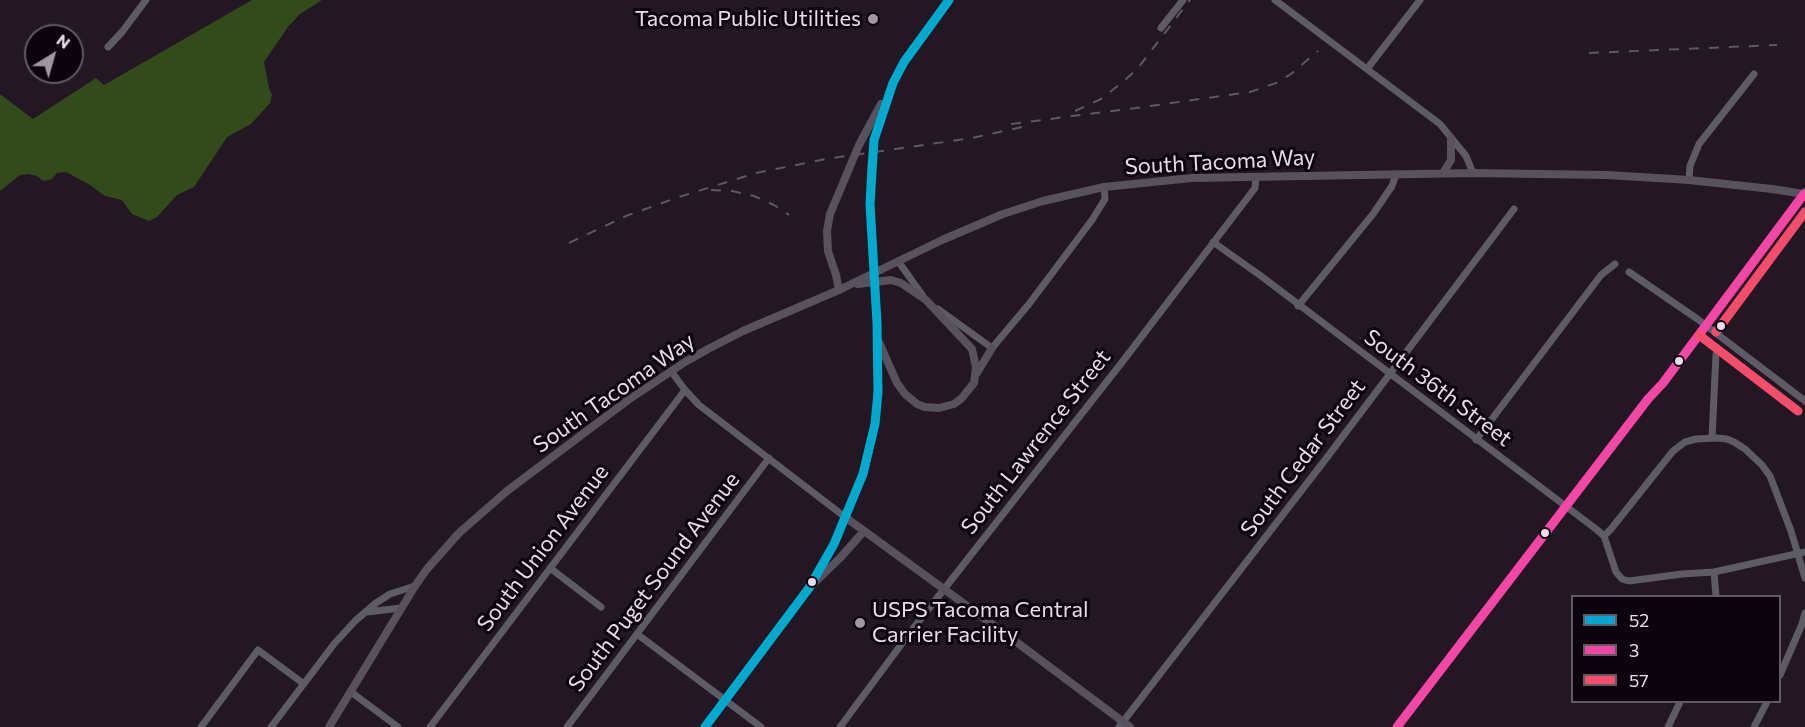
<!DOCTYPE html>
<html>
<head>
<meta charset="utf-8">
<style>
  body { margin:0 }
  #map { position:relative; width:1805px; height:727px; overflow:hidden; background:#221723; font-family:Commissioner,sans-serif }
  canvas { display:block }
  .legend { position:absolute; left:1571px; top:595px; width:210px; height:108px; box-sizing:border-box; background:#0a030b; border:2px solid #635964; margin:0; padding:8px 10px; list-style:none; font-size:18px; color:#e8dbea }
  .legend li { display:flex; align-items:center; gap:12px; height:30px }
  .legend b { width:30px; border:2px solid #635964 }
  .north { position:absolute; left:24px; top:24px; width:60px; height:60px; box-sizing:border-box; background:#0a030b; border:2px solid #635964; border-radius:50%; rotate:37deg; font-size:16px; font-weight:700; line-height:24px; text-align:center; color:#e8dbea }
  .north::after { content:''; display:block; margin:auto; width:21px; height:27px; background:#a396a4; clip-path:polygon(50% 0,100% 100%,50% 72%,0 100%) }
</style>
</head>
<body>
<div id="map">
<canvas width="1805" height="727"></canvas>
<ul class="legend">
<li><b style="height:8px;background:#00a9ce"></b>52</li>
<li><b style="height:8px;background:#f346a5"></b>3</li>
<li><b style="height:8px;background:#f44d6c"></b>57</li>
</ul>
<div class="north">N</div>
</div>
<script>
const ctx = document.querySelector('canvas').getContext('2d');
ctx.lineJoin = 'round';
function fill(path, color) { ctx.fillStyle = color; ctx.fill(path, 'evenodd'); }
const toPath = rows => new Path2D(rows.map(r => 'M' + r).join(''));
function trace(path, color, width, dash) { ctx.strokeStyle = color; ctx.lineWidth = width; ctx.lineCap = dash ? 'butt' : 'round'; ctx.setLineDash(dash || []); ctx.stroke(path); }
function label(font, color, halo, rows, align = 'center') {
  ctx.font = font + ' Commissioner,sans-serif'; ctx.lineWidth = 6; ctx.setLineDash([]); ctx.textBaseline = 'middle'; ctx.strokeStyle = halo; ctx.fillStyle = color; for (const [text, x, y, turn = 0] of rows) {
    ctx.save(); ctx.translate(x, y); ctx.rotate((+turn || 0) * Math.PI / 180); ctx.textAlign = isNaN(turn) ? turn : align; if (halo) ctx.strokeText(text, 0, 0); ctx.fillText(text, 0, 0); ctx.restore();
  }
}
const forest = toPath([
  [252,0,322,0,300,14,288,27,264,62,269,88,272,95,270,103,251,124,227,137,194,187,177,195,157,217,149,221,132,214,122,200,105,196,90,185,66,172,57,173,52,179,43,181,37,176,28,174,20,175,0,191,0,94,33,119,96,78,104,85]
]);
const minor = toPath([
  [1275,0,1440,124,1466,156,1473,173],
  [1161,28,1183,0],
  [108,47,122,32,146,0],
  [1367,69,1420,0],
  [1689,180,1690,166,1699,144,1754,74],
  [1213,242,1261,276,1596,529,1604,536,1616,572,1622,579,1629,581,1682,574,1714,572,1805,552],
  [898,261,923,296],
  [1629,272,1696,318,1805,401],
  [1298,306,1373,214,1392,186,1396,174],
  [938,309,992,348,1029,304,1092,220,1105,199,1104,187],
  [671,371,685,390,699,405,845,517,834,544,809,588,705,727],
  [1712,438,1716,354],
  [1476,440,1601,275,1615,264],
  [1604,536,1611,529,1673,451,1685,442,1696,439,1717,438,1727,439,1734,442,1745,449,1762,465,1770,476,1791,531,1805,578],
  [550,568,601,607],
  [1714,572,1716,596],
  [367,612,401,608],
  [637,634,761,727],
  [1780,675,1802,624,1805,613],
  [351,692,398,727],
  [201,727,258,650,304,684],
  [271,727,334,644,355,621,376,603,390,594,415,586],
  [430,727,685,390],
  [567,727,769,458],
  [840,727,912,630,1123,361,1255,188,1256,177],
  [1119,727,1325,460,1514,209],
  [1668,727,1680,702],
  [1754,727,1767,702]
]);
const major = toPath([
  [1443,173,1451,160,1451,138],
  [830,214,827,231,828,251,836,275,839,290],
  [858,284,891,280,901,283,926,300,972,349,976,367,974,383,961,399,954,404,939,408,925,407,917,404,905,394,897,383,879,342],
  [877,323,878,392,875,424,863,474,845,517,1011,638,1130,727],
  [977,373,992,348],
  [809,588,840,558,864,531],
  [329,727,415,586,427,569,459,533,507,491,628,400,685,362,708,349,743,331,839,290,942,240,1003,214,1043,201,1104,187,1192,178,1473,173,1607,175,1689,180,1772,189,1805,194],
  [1397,727,1648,399,1663,383,1805,192]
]);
const rail = toPath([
  [1589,53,1777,45],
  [1075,111,1101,99,1124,81,1138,68,1190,0],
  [1011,124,1143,107,1250,92,1276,83,1291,74,1318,51],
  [711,190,732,191,754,196,774,205,789,215],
  [569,243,626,216,679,197,756,173,826,159,972,138,1022,127]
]);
const majorBridge = toPath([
  [830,214,859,145,881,104],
  [877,323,870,204,871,170,874,140,893,83,904,62,949,0]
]);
const bus1 = toPath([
  [705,727,809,588,834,544,863,474,875,424,878,392,877,323,870,204,874,140,893,83,904,62,949,0]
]);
const bus2 = toPath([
  [1397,727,1648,399,1663,383,1804,194]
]);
const bus3 = toPath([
  [1716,332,1805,212],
  [1699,335,1798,411]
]);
const markers = [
  [873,19,6,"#a396a4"],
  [1721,326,5,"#e8dbea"],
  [1679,361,5,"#e8dbea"],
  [1545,533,5,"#e8dbea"],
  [812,582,5,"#e8dbea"],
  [860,623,6,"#a396a4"]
];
const poiNames = [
  ["Tacoma Public Utilities",861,19],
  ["USPS Tacoma Central",872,610,"left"],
  ["Carrier Facility",872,635,"left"]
];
const streetNames = [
  ["South Tacoma Way",1220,162,-3],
  ["South 36th Street",1438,388,37],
  ["South Tacoma Way",614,393,-35],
  ["South Lawrence Street",1036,442,-52],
  ["South Cedar Street",1303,458,-53],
  ["South Union Avenue",543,548,-53],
  ["South Puget Sound Avenue",654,582,-53]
];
fill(forest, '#334a1a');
trace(minor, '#5d5b65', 7);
trace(major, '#57525e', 8);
trace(rail, '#5e5862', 2, [10, 10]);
trace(majorBridge, '#57525e', 8);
trace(bus1, '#00a9ce', 9);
trace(bus2, '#f346a5', 9);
trace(bus3, '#f44d6c', 9);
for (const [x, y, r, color] of markers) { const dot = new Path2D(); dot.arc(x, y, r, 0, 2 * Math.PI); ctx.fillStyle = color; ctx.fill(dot); trace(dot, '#0a030b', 2); }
label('22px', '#e8dbea', '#0a030b', poiNames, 'right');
label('22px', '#e8dbea', '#0a030b', streetNames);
</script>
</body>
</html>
